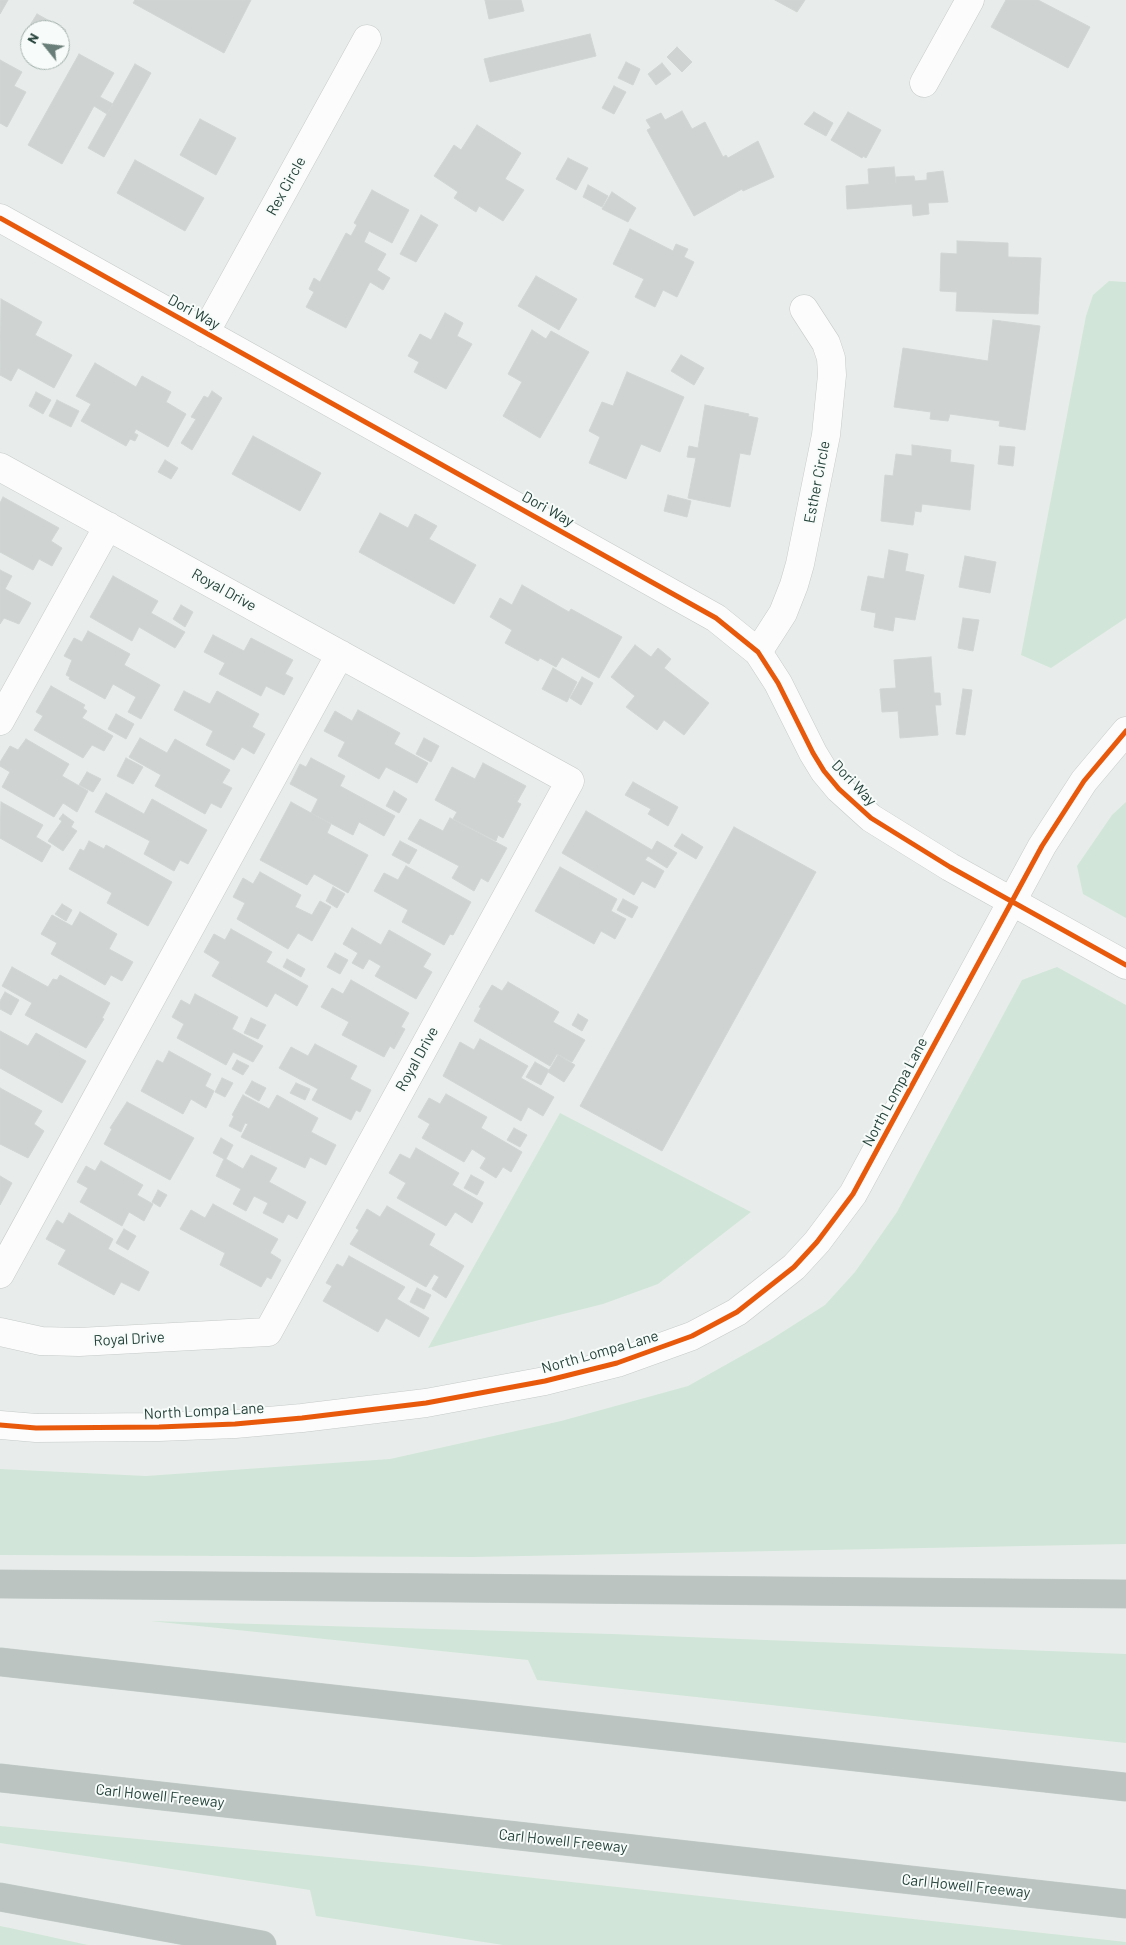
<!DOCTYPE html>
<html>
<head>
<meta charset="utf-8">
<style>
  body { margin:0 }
  #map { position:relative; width:1126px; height:1945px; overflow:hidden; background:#e8edeb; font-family:Barlow,sans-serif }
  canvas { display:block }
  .north { position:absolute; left:20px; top:20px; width:50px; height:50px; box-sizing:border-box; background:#f7fbf9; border:1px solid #a3b1ad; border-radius:50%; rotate:299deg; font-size:14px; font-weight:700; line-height:20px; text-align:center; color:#24423a }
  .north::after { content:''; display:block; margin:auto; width:18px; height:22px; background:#697e78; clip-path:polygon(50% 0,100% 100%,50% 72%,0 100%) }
</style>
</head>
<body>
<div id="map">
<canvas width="1126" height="1945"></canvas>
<div class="north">N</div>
</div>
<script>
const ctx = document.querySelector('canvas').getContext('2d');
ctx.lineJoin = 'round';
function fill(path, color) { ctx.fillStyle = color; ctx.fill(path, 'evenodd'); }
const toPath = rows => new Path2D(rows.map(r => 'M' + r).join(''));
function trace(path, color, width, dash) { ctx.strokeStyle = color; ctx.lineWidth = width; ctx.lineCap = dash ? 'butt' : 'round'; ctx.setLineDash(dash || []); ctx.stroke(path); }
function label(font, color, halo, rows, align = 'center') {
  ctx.font = font + ' Barlow,sans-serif'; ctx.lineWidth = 4; ctx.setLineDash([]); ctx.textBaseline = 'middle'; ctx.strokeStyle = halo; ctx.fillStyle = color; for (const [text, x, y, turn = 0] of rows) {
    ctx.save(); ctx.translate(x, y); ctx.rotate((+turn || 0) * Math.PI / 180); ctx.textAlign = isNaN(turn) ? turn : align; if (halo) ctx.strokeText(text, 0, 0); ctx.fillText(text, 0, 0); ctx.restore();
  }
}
const green = toPath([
  [1109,281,1126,282,1126,618,1051,668,1021,655,1086,316,1093,295],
  [1126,802,1126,918,1083,894,1077,866,1112,815],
  [1057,967,1126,1005,1126,1544,473,1557,0,1555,0,1469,146,1476,390,1459,561,1421,688,1386,770,1340,825,1305,855,1272,897,1212,1022,980],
  [560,1113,751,1212,658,1284,603,1304,428,1348],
  [150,1621,612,1634,1126,1654,1126,1743,537,1680,528,1660],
  [0,1826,414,1865,1126,1942,1126,1945,503,1945,316,1916,310,1890,0,1843],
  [0,1926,10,1928,88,1945,0,1945]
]);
const building = toPath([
  [0,0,8,0,0,14,0,0],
  [135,0,251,0,224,53,133,3,135,0],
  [485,0,521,0,524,11,489,19,485,0],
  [775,0,805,0,797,12,775,0],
  [1006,0,1038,0,1090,27,1068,68,991,27,1006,0],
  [37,14,66,30,60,41,60,30,30,30,30,36,25,33,37,14],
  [590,34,596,56,490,82,484,59,590,34],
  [677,47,692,62,682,72,667,57,677,47],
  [79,54,114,73,100,97,113,104,107,114,94,106,62,164,28,145,79,54],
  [0,60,22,72,14,86,26,92,7,127,0,123,0,60],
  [626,62,640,69,633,85,618,78,626,62],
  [662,63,671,74,656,85,648,74,662,63],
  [135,64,151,73,104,157,88,148,135,64],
  [614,86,626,92,614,114,602,108,614,86],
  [682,111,692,129,705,122,723,157,726,155,728,158,758,141,774,177,743,191,742,189,694,216,647,130,651,128,646,120,661,113,665,120,682,111],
  [814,112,833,123,826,136,804,124,814,112],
  [848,112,881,130,866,158,863,156,862,158,831,140,848,112],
  [200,119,236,138,216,175,180,155,200,119],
  [477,125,521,153,505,179,524,190,503,221,479,206,476,212,454,198,458,192,434,176,454,145,461,150,477,125],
  [568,158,588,168,576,190,556,179,568,158],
  [135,160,204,198,185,231,117,193,135,160],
  [894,167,896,183,896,177,914,176,915,181,927,180,927,173,943,171,948,202,928,203,929,214,913,216,912,204,847,209,846,186,869,184,868,169,894,167],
  [588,185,608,196,602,207,583,197,588,185],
  [372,190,409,210,392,243,369,231,364,242,386,254,377,270,390,278,383,290,370,282,346,328,306,307,314,292,309,289,314,278,320,282,346,233,351,236,357,225,354,223,372,190],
  [612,192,636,208,628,222,602,209,612,192],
  [421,215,438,225,416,262,400,254,421,215],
  [630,229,673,251,676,244,688,249,684,257,694,262,677,297,663,290,655,307,635,297,644,279,613,264,630,229],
  [957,241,1008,243,1008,257,1041,258,1038,314,956,311,957,292,940,291,941,253,957,254,957,241],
  [536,276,577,299,559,330,518,306,536,276],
  [1,299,42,322,35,335,72,355,54,388,18,368,11,381,0,375,1,299],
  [445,313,463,323,457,336,472,344,446,389,414,372,419,362,408,356,420,334,431,340,445,313],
  [993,320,1040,326,1025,430,999,426,1000,421,950,414,948,421,930,419,931,412,894,407,903,348,988,361,993,320],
  [532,330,546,339,551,331,589,352,540,438,503,416,522,382,508,374,532,330],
  [681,355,704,368,694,385,671,371,681,355],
  [95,363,136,387,142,376,171,392,166,402,186,414,168,447,136,429,134,433,138,435,135,441,130,439,126,446,81,421,91,404,76,396,95,363],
  [627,372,684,397,660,452,641,444,626,479,589,463,600,437,589,431,602,402,613,406,627,372],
  [212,391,222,398,192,450,181,443,196,419,191,417,204,396,208,398,212,391],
  [36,392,51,400,43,414,29,406,36,392],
  [57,400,79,411,71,427,49,416,57,400],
  [705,405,749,414,748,416,758,418,750,455,740,453,730,507,688,498,696,458,687,457,689,446,698,448,705,405],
  [253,436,321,473,300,511,232,474,253,436],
  [912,445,951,450,950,462,974,465,970,510,922,504,921,512,915,511,913,525,881,521,885,475,893,476,896,454,912,456,912,445],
  [1000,446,1015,447,1013,466,998,464,1000,446],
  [165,460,178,468,171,479,158,472,165,460],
  [668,495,691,501,687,517,664,511,668,495],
  [3,497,59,528,51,541,62,548,52,566,39,559,33,570,0,552,0,503,3,497],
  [380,513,408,528,415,514,437,526,429,539,476,565,454,604,359,552,380,513],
  [889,550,908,554,905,571,924,575,915,620,895,617,893,631,874,627,876,613,861,610,868,576,884,579,889,550],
  [965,556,996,562,990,593,959,587,965,556],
  [0,570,12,576,5,589,31,603,19,624,4,618,0,624,0,570],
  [113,576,158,601,151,613,185,632,175,648,139,627,132,641,90,617,113,576],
  [522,585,569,612,571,609,622,637,599,678,562,657,556,667,540,658,538,661,505,643,512,630,490,617,500,598,512,605,522,585],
  [181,605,193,612,185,627,173,619,181,605],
  [963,618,979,620,973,651,958,648,963,618],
  [88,631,130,654,124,665,160,685,141,719,128,712,136,697,113,684,105,699,69,679,70,677,66,675,72,660,64,656,74,638,82,642,88,631],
  [213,635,244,651,251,638,293,660,285,674,293,678,284,695,266,686,261,696,219,674,225,663,204,652,213,635],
  [635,645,651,657,658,648,671,659,664,668,709,703,684,735,664,720,657,730,626,707,635,696,611,677,635,645],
  [931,657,934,693,940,693,941,705,935,705,938,735,900,738,898,711,882,712,880,689,896,688,894,660,931,657],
  [553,668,577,682,567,702,542,689,553,668],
  [582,677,593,683,581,705,570,698,582,677],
  [51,686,85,705,83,708,87,711,82,718,113,736,104,751,92,745,83,758,34,730,43,716,36,712,51,686],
  [963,689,972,690,965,735,956,734,963,689],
  [184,691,210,704,217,691,259,714,252,727,265,734,254,754,242,747,234,760,206,745,213,731,174,710,184,691],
  [358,710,400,733,394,744,428,763,417,783,386,767,379,779,338,756,345,742,324,731,335,711,352,721,358,710],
  [116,714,134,724,126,739,108,729,116,714],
  [140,738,167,753,175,739,230,770,222,783,232,788,221,808,211,803,205,814,155,786,161,775,129,757,140,738],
  [424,738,439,746,431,762,416,754,424,738],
  [26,739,69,764,62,776,88,791,77,812,63,803,54,817,2,787,10,772,0,766,0,762,10,746,18,750,26,739],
  [126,758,143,767,133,784,117,776,126,758],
  [311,758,345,776,340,786,395,816,384,836,359,822,353,835,311,813,318,799,290,784,300,764,306,767,311,758],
  [483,763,526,786,517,802,521,804,503,838,498,835,496,841,453,819,457,812,435,800,452,767,475,779,483,763],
  [87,772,101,779,93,792,79,785,87,772],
  [633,782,678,807,668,826,648,814,651,809,625,795,633,782],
  [394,791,407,799,399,813,386,806,394,791],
  [106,793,144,814,152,799,207,830,188,864,180,860,174,871,144,854,150,841,95,812,106,793],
  [1,802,43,825,36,837,51,846,42,862,0,838,1,802],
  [291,802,331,824,327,833,368,855,348,893,314,874,307,885,260,860,291,802],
  [586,811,652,850,657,841,677,853,667,868,648,856,645,860,664,871,655,888,642,881,634,895,562,853,586,811],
  [63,814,74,822,71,827,77,831,63,851,48,841,62,821,59,819,63,814],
  [450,818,507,848,488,882,481,878,474,891,452,878,459,866,408,839,420,819,443,831,450,818],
  [734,827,816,872,662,1151,580,1106,734,827],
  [682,834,703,847,696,859,674,846,682,834],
  [89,841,104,849,106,845,172,882,148,926,107,903,112,893,69,869,80,849,84,851,89,841],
  [400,841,417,850,409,864,392,855,400,841],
  [406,866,471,902,453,935,450,934,444,945,402,922,408,910,374,891,384,873,398,880,406,866],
  [560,867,617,899,611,911,626,919,615,939,601,931,594,944,535,911,560,867],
  [260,872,301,895,295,907,312,915,320,901,331,907,312,941,298,933,288,949,237,919,245,903,233,897,243,878,253,884,260,872],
  [333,887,345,894,337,908,326,901,333,887],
  [623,899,638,907,632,918,617,910,623,899],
  [62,904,72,910,66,921,55,914,62,904],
  [80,912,117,934,109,949,133,962,122,981,111,975,105,985,51,954,57,943,41,934,52,915,72,926,80,912],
  [352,928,381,945,389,930,431,954,423,967,432,972,416,999,375,976,381,966,369,959,363,969,352,963,358,953,343,944,352,928],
  [231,929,272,952,266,962,308,986,297,1006,275,993,267,1007,212,976,220,962,204,952,214,934,225,940,231,929],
  [335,953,348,960,340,974,327,967,335,953],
  [287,959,305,969,301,977,283,967,287,959],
  [12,967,48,987,53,979,57,980,60,975,110,1003,102,1018,104,1019,86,1048,25,1015,32,1003,2,986,12,967],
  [351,980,409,1013,401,1027,405,1029,394,1049,390,1046,384,1057,342,1035,349,1022,321,1007,332,988,343,994,351,980],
  [508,982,559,1012,553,1022,585,1040,572,1062,557,1054,550,1066,474,1021,481,1008,479,1007,492,985,502,991,508,982],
  [5,992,19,1000,11,1015,0,1009,0,1001,5,992],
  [195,994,238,1017,232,1029,263,1046,253,1062,233,1052,226,1065,177,1038,184,1024,172,1017,181,1000,190,1005,195,994],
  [578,1014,588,1020,582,1031,572,1025,578,1014],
  [251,1018,266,1025,258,1039,244,1033,251,1018],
  [0,1031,28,1046,36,1033,86,1061,62,1103,0,1068,0,1031],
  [480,1039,528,1066,521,1078,554,1097,543,1116,528,1107,521,1121,443,1076,460,1042,474,1050,480,1039],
  [315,1044,357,1066,350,1079,371,1090,360,1112,356,1110,351,1120,312,1100,318,1089,279,1068,291,1047,308,1056,315,1044],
  [169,1051,211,1074,205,1086,214,1091,206,1108,191,1099,183,1114,141,1091,157,1060,163,1063,169,1051],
  [558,1055,575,1065,564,1082,548,1072,558,1055],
  [237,1060,249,1066,243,1075,232,1069,237,1060],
  [535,1062,549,1070,541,1085,526,1077,535,1062],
  [222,1078,233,1083,225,1097,215,1092,222,1078],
  [252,1081,266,1088,259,1101,245,1093,252,1081],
  [296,1083,310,1089,305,1100,290,1093,296,1083],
  [0,1088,42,1111,34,1124,44,1131,28,1158,0,1144,0,1088],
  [446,1094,487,1117,481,1128,522,1152,511,1172,503,1167,496,1178,480,1168,486,1158,472,1149,464,1162,422,1138,430,1124,418,1117,429,1098,440,1104,446,1094],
  [243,1095,269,1109,277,1095,318,1118,311,1132,336,1145,326,1165,310,1157,305,1168,241,1137,248,1124,245,1123,241,1132,229,1126,234,1116,232,1115,243,1095],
  [127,1102,194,1138,170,1180,104,1144,112,1129,110,1128,127,1102],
  [514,1128,527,1135,520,1147,507,1140,514,1128],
  [221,1138,233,1145,226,1159,243,1169,251,1155,277,1168,269,1182,306,1202,297,1219,288,1214,283,1223,263,1213,268,1203,254,1196,246,1211,233,1204,241,1189,216,1176,224,1159,213,1153,221,1138],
  [416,1148,459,1173,452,1185,483,1203,472,1223,455,1212,446,1226,397,1198,406,1183,389,1173,400,1154,410,1159,416,1148],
  [101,1161,143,1185,137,1195,153,1204,144,1221,129,1212,122,1226,80,1202,88,1188,77,1182,86,1166,95,1171,101,1161],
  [471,1175,484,1182,477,1195,464,1188,471,1175],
  [0,1176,12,1183,0,1205,0,1176],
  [158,1190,167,1195,160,1207,152,1202,158,1190],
  [213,1204,278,1239,270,1253,281,1260,271,1279,267,1277,261,1287,220,1265,225,1253,180,1229,191,1210,205,1218,213,1204],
  [387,1206,435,1234,429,1245,464,1266,446,1298,432,1289,439,1277,434,1274,426,1287,350,1244,359,1230,356,1228,367,1209,380,1217,387,1206],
  [69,1213,113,1239,108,1249,149,1272,139,1291,121,1282,114,1295,58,1264,66,1250,46,1239,57,1220,63,1224,69,1213],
  [124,1229,136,1236,128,1250,116,1243,124,1229],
  [349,1256,405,1287,397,1299,429,1318,419,1337,386,1318,378,1332,323,1301,332,1286,326,1283,337,1264,343,1267,349,1256],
  [417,1288,431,1295,424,1309,410,1302,417,1288]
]);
const minor = toPath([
  [924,83,970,0],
  [0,218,716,618,758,652,778,683,813,753,824,771,839,789,871,818,950,867,1126,965],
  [205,333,367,39],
  [0,467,570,781,268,1332,79,1342,41,1341,0,1332],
  [758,652,783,613,794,585,800,564,826,435,832,375,831,358,826,343,804,309],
  [0,721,108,526],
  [0,1274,340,654],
  [0,1425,36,1428,159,1427,235,1424,302,1418,426,1403,545,1381,617,1363,692,1336,737,1312,794,1267,817,1242,853,1194,1042,846,1084,781,1126,731]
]);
const highway = toPath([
  [0,1584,1126,1594],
  [0,1662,1126,1787],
  [0,1778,1126,1904],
  [0,1897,262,1945]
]);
const cycleway = toPath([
  [0,218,716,618,758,652,778,683,813,753,824,771,839,789,871,818,950,867,1126,965],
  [0,1425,36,1428,159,1427,235,1424,302,1418,426,1403,545,1381,617,1363,692,1336,737,1312,794,1267,817,1242,853,1194,1042,846,1084,781,1126,731]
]);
const streetNames = [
  ["Rex Circle",286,186,-61],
  ["Dori Way",194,312,29],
  ["Esther Circle",817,482,-79],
  ["Dori Way",548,509,29],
  ["Royal Drive",224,590,29],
  ["Dori Way",854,783,46],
  ["Royal Drive",417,1059,-61],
  ["North Lompa Lane",895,1092,-62],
  ["Royal Drive",129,1339,-3],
  ["North Lompa Lane",600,1352,-16],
  ["North Lompa Lane",204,1411,-3],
  ["Carl Howell Freeway",160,1796,6],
  ["Carl Howell Freeway",563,1841,6],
  ["Carl Howell Freeway",966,1886,6]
];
fill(green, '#d1e6d8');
fill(building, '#cfd4d2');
trace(building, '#d1d6d4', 1);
trace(minor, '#c5cac8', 29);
trace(highway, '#c3ccc9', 29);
trace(minor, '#fcfcfc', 28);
trace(highway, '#bcc4c2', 28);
trace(cycleway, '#e8590c', 5);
label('15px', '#24423a', '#f7fbf9', streetNames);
</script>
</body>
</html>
